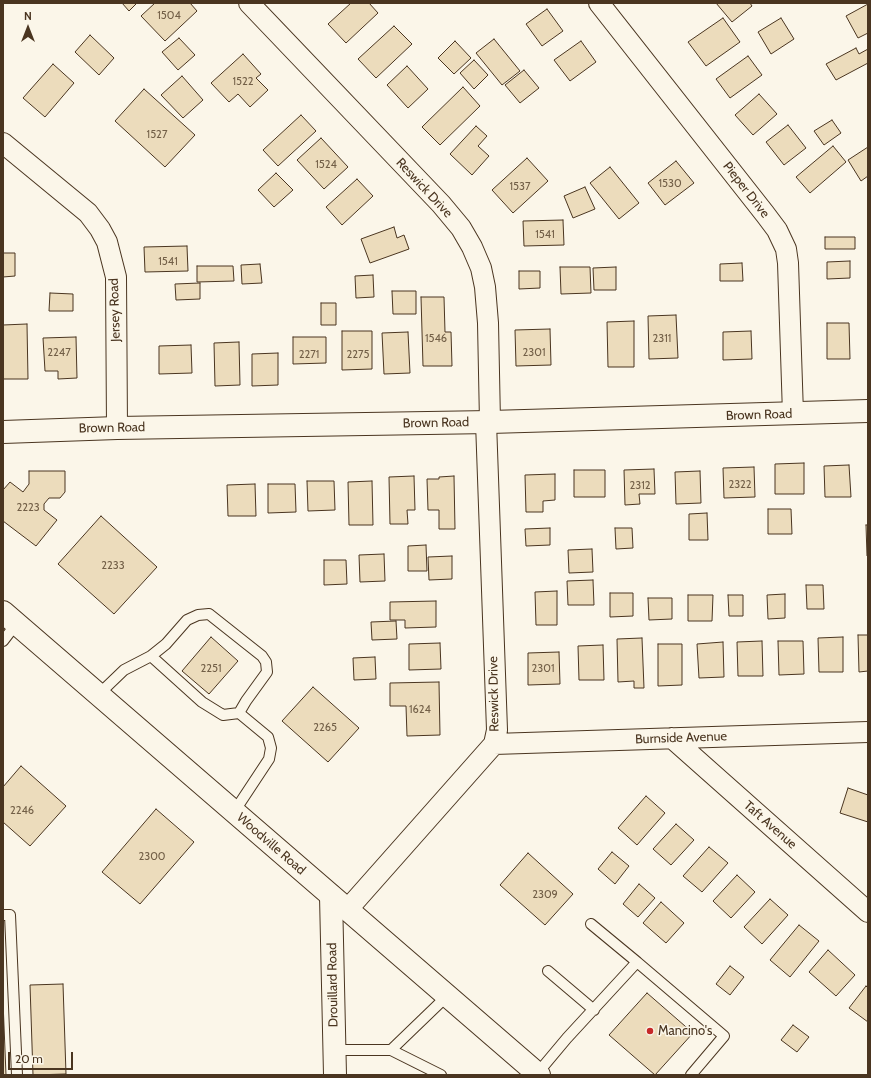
<!DOCTYPE html>
<html>
<head>
<meta charset="utf-8">
<style>
  body { margin:0 }
  #map { position:relative; width:871px; height:1078px; overflow:hidden; background:#fbf6e9; font-family:Cabin,sans-serif }
  canvas { display:block }
  .frame { position:absolute; inset:0; border:4px solid #4a3520; pointer-events:none }
  .north { position:absolute; left:8px; top:8px; width:40px; height:40px; -webkit-text-stroke:3px #fbf6e9; paint-order:stroke; rotate:0deg; font-size:11px; font-weight:700; line-height:16px; text-align:center; color:#4a3520 }
  .north::after { content:''; display:block; margin:auto; width:14px; height:18px; background:#4a3520; clip-path:polygon(50% 0,100% 100%,50% 72%,0 100%) }
  .scale { position:absolute; left:8px; top:1052px; width:65px; height:18px; box-sizing:border-box; border:2px solid #4a3520; border-top:0; padding-left:5px; font-size:12px; line-height:14px; white-space:nowrap; color:#4a3520; -webkit-text-stroke:3px #fbf6e9; paint-order:stroke }
</style>
</head>
<body>
<div id="map">
<canvas width="871" height="1078"></canvas>
<div class="frame"></div>
<div class="north">N</div>
<div class="scale">20 m</div>
</div>
<script>
const ctx = document.querySelector('canvas').getContext('2d');
ctx.lineJoin = 'round';
function fill(path, color) { ctx.fillStyle = color; ctx.fill(path, 'evenodd'); }
const toPath = rows => new Path2D(rows.map(r => 'M' + r).join(''));
function trace(path, color, width, dash) { ctx.strokeStyle = color; ctx.lineWidth = width; ctx.lineCap = dash ? 'butt' : 'round'; ctx.setLineDash(dash || []); ctx.stroke(path); }
function label(font, color, halo, rows, align = 'center') {
  ctx.font = font + ' Cabin,sans-serif'; ctx.lineWidth = 3; ctx.setLineDash([]); ctx.textBaseline = 'middle'; ctx.strokeStyle = halo; ctx.fillStyle = color; for (const [text, x, y, turn = 0] of rows) {
    ctx.save(); ctx.translate(x, y); ctx.rotate((+turn || 0) * Math.PI / 180); ctx.textAlign = isNaN(turn) ? turn : align; if (halo) ctx.strokeText(text, 0, 0); ctx.fillText(text, 0, 0); ctx.restore();
  }
}
const building = toPath([
  [122,3,137,3,129,11,122,3],
  [155,3,190,3,197,11,165,41,141,16,155,3],
  [351,3,369,3,378,13,346,43,328,24,351,3],
  [716,3,750,3,752,6,732,22,716,3],
  [868,4,868,33,858,38,846,16,868,4],
  [547,9,563,31,542,46,526,24,547,9],
  [723,18,740,42,706,66,688,42,723,18],
  [781,18,794,39,771,54,758,32,781,18],
  [394,26,412,44,376,78,358,59,394,26],
  [90,35,114,58,99,75,75,52,90,35],
  [179,38,195,55,178,70,162,52,179,38],
  [494,39,520,71,502,85,476,53,494,39],
  [455,41,471,58,454,74,438,58,455,41],
  [581,41,596,62,570,81,554,60,581,41],
  [856,48,859,54,868,49,868,63,836,80,826,64,856,48],
  [243,54,261,74,256,78,268,90,250,107,238,94,229,102,211,83,243,54],
  [748,56,762,75,730,98,716,79,748,56],
  [474,60,488,75,474,89,460,73,474,60],
  [53,64,74,83,45,117,23,98,53,64],
  [407,66,428,89,408,108,387,85,407,66],
  [524,70,539,88,520,103,505,85,524,70],
  [182,76,203,100,183,118,161,95,182,76],
  [463,87,480,106,440,145,422,127,463,87],
  [144,89,195,135,165,167,115,121,144,89],
  [759,94,777,114,753,135,735,115,759,94],
  [301,115,316,131,278,166,263,150,301,115],
  [832,120,841,133,824,145,814,131,832,120],
  [788,125,806,148,784,165,766,142,788,125],
  [476,126,487,136,478,146,489,156,472,175,450,154,476,126],
  [321,138,348,167,324,189,297,160,321,138],
  [833,146,846,162,810,193,796,177,833,146],
  [868,147,868,176,861,181,848,160,868,147],
  [527,158,548,181,513,213,492,190,527,158],
  [676,161,694,183,665,205,648,183,676,161],
  [610,167,639,203,619,219,590,183,610,167],
  [276,173,293,190,274,207,258,190,276,173],
  [357,179,373,196,342,225,326,207,357,179],
  [585,187,595,209,573,218,564,196,585,187],
  [563,220,564,245,524,246,523,221,563,220],
  [394,227,397,238,404,235,409,249,370,263,361,239,394,227],
  [825,237,855,237,855,249,825,249,825,237],
  [187,246,188,271,145,272,144,247,187,246],
  [3,253,15,253,15,276,3,277,3,253],
  [850,261,850,278,827,279,827,262,850,261],
  [742,263,743,281,720,281,720,264,742,263],
  [260,264,262,283,242,284,241,265,260,264],
  [197,266,233,266,234,281,197,282,197,266],
  [560,267,590,267,591,293,561,294,560,267],
  [616,267,616,290,594,290,593,268,616,267],
  [519,271,540,271,540,288,519,289,519,271],
  [373,275,374,297,356,298,355,276,373,275],
  [200,283,200,299,176,300,175,284,200,283],
  [392,291,416,291,416,314,393,314,392,291],
  [50,293,73,294,73,311,49,311,50,293],
  [421,297,444,297,445,332,451,332,452,366,423,366,421,297],
  [321,303,336,303,336,325,321,325,321,303],
  [676,315,678,358,649,359,648,316,676,315],
  [634,321,634,367,608,367,607,322,634,321],
  [827,323,849,323,850,359,827,359,827,323],
  [27,324,28,379,3,379,3,325,27,324],
  [550,329,551,365,516,366,515,330,550,329],
  [342,331,372,331,372,369,342,370,342,331],
  [751,331,752,359,723,360,723,332,751,331],
  [408,332,410,373,384,374,382,333,408,332],
  [76,337,77,378,58,379,58,371,45,371,43,338,76,337],
  [293,337,326,337,326,363,293,364,293,337],
  [239,342,240,385,215,386,214,343,239,342],
  [191,345,192,373,159,374,159,346,191,345],
  [278,353,278,385,252,386,252,354,278,353],
  [804,463,804,494,775,494,775,464,804,463],
  [849,465,851,497,825,497,824,466,849,465],
  [754,467,755,497,724,498,723,468,754,467],
  [654,469,655,494,639,494,640,504,625,505,624,470,654,469],
  [574,470,605,470,605,497,574,497,574,470],
  [29,471,65,471,65,492,60,498,49,498,44,504,44,510,57,520,36,546,3,521,3,490,10,482,23,492,29,484,29,471],
  [700,471,701,503,676,504,675,472,700,471],
  [555,474,555,500,543,501,543,512,526,512,525,475,555,474],
  [414,476,415,510,407,510,408,524,390,524,389,477,414,476],
  [454,476,455,529,439,529,439,510,428,510,427,479,439,479,439,477,454,476],
  [307,481,334,481,335,510,308,511,307,481],
  [372,481,373,525,349,525,348,482,372,481],
  [255,484,256,516,228,516,227,485,255,484],
  [268,484,295,484,296,512,268,513,268,484],
  [768,509,791,509,792,534,768,534,768,509],
  [707,513,708,540,689,540,689,514,707,513],
  [101,516,157,567,114,614,58,564,101,516],
  [866,525,868,525,868,556,867,556,866,525],
  [550,528,550,545,526,546,525,529,550,528],
  [615,528,632,528,633,548,616,549,615,528],
  [426,545,427,571,408,571,408,546,426,545],
  [592,549,593,572,569,573,568,550,592,549],
  [384,554,385,581,360,582,359,555,384,554],
  [452,556,452,579,429,580,428,557,452,556],
  [324,560,346,560,347,584,324,585,324,560],
  [593,580,594,605,568,605,567,581,593,580],
  [806,585,823,585,824,609,807,609,806,585],
  [557,591,557,625,536,625,535,592,557,591],
  [610,593,633,593,633,616,610,617,610,593],
  [785,594,785,618,768,619,767,595,785,594],
  [688,595,713,595,712,621,688,621,688,595],
  [728,595,743,595,743,616,729,616,728,595],
  [648,598,672,598,672,619,649,620,648,598],
  [436,601,436,627,405,628,405,620,390,620,390,602,436,601],
  [396,621,397,639,372,640,371,622,396,621],
  [858,635,868,635,868,671,859,672,858,635],
  [211,637,238,661,209,694,182,671,211,637],
  [843,637,843,672,819,672,818,638,843,637],
  [642,638,644,688,634,688,634,681,618,682,617,639,642,638],
  [762,641,763,676,738,676,737,642,762,641],
  [778,641,803,641,804,674,779,675,778,641],
  [723,642,724,677,699,678,697,644,723,642],
  [440,643,441,669,409,670,409,644,440,643],
  [658,644,682,644,682,685,658,686,658,644],
  [603,645,604,680,579,680,578,646,603,645],
  [559,652,560,684,528,685,528,653,559,652],
  [375,657,376,679,354,680,353,658,375,657],
  [439,682,440,735,407,736,406,706,390,706,390,683,439,682],
  [313,687,359,728,328,762,282,721,313,687],
  [21,766,66,806,30,846,3,822,3,787,21,766],
  [848,788,868,795,868,822,840,813,848,788],
  [646,796,665,813,637,845,618,828,646,796],
  [156,809,194,842,140,904,102,872,156,809],
  [676,824,694,840,671,865,653,849,676,824],
  [709,847,728,863,702,892,683,876,709,847],
  [612,852,629,866,615,884,598,869,612,852],
  [528,853,573,894,545,925,500,885,528,853],
  [737,875,755,892,731,918,713,901,737,875],
  [639,884,655,898,638,917,623,904,639,884],
  [770,899,788,915,762,944,744,927,770,899],
  [661,902,684,923,666,943,643,923,661,902],
  [799,925,819,941,790,977,770,960,799,925],
  [828,950,855,975,836,996,809,972,828,950],
  [730,966,744,977,730,995,716,984,730,966],
  [63,984,66,1074,33,1075,30,985,63,984],
  [866,986,868,988,868,1022,849,1008,866,986],
  [647,993,693,1033,655,1075,609,1035,647,993],
  [3,1001,6,1075,3,1075,3,1001],
  [793,1025,809,1037,797,1052,781,1040,793,1025]
]);
const service = toPath([
  [3,641,16,624],
  [151,656,202,702,223,715,239,713],
  [98,695,124,670,151,656,166,644,187,620,198,615,209,614,262,656,266,662,267,672,246,701,239,713,268,737,271,748,269,759,234,812],
  [3,915,10,915,17,1075],
  [591,924,637,962],
  [548,971,594,1010],
  [335,1050,391,1050],
  [441,1075,391,1050,447,996],
  [536,1075,567,1038,637,962,724,1036,691,1075]
]);
const minor = toPath([
  [249,3,441,204,461,228,472,247,481,268,485,287,488,323,490,422],
  [599,3,765,214,777,230,786,249,788,263,793,414],
  [3,143,88,213,100,229,107,242,116,277,117,428],
  [672,738,868,912],
  [494,744,868,732],
  [347,910,494,744,497,730,486,422]
]);
const tertiary = toPath([
  [3,432,117,428,490,422,868,411],
  [331,896,335,1075]
]);
const primary = toPath([
  [3,612,539,1075]
]);
const markers = [
  [650,1031,4,"#c62828"]
];
const numberNames = [
  ["1504",169,16],
  ["1522",243,82],
  ["1527",157,135],
  ["1524",326,165],
  ["1530",670,184],
  ["1537",520,187],
  ["1541",545,235],
  ["1541",168,262],
  ["1546",436,339],
  ["2311",662,339],
  ["2247",59,353],
  ["2301",534,353],
  ["2271",309,355],
  ["2275",358,355],
  ["2322",740,485],
  ["2312",640,486],
  ["2223",28,508],
  ["2233",113,566],
  ["2251",211,669],
  ["2301",543,669],
  ["1624",420,710],
  ["2265",325,728],
  ["2246",22,811],
  ["2300",152,857],
  ["2309",545,895]
];
const streetNames = [
  ["Reswick Drive",424,188,47],
  ["Pieper Drive",746,190,52],
  ["Jersey Road",115,310,-92],
  ["Brown Road",759,415,-2],
  ["Brown Road",436,423,-1],
  ["Brown Road",112,428,-1],
  ["Reswick Drive",494,694,-91],
  ["Burnside Avenue",681,738,-2],
  ["Taft Avenue",770,825,41],
  ["Woodville Road",271,844,41],
  ["Drouillard Road",333,985,-91]
];
const poiNames = [
  ["Mancino's",658,1031]
];
fill(building, '#ecdcbc');
trace(building, '#4a3520', 1);
trace(service, '#4a3520', 12);
trace(minor, '#4a3520', 22);
trace(tertiary, '#4a3520', 24);
trace(primary, '#4a3520', 24);
trace(service, '#fbf6e9', 10);
trace(minor, '#fbf6e9', 20);
trace(tertiary, '#fbf6e9', 22);
trace(primary, '#fbf6e9', 22);
for (const [x, y, r, color] of markers) { const dot = new Path2D(); dot.arc(x, y, r, 0, 2 * Math.PI); ctx.fillStyle = color; ctx.fill(dot); trace(dot, '#fbf6e9', 1.5); }
label('11px', '#725f47', null, numberNames);
label('13px', '#4a3520', '#fbf6e9', streetNames);
label('13px', '#4a3520', '#fbf6e9', poiNames, 'left');
</script>
</body>
</html>
